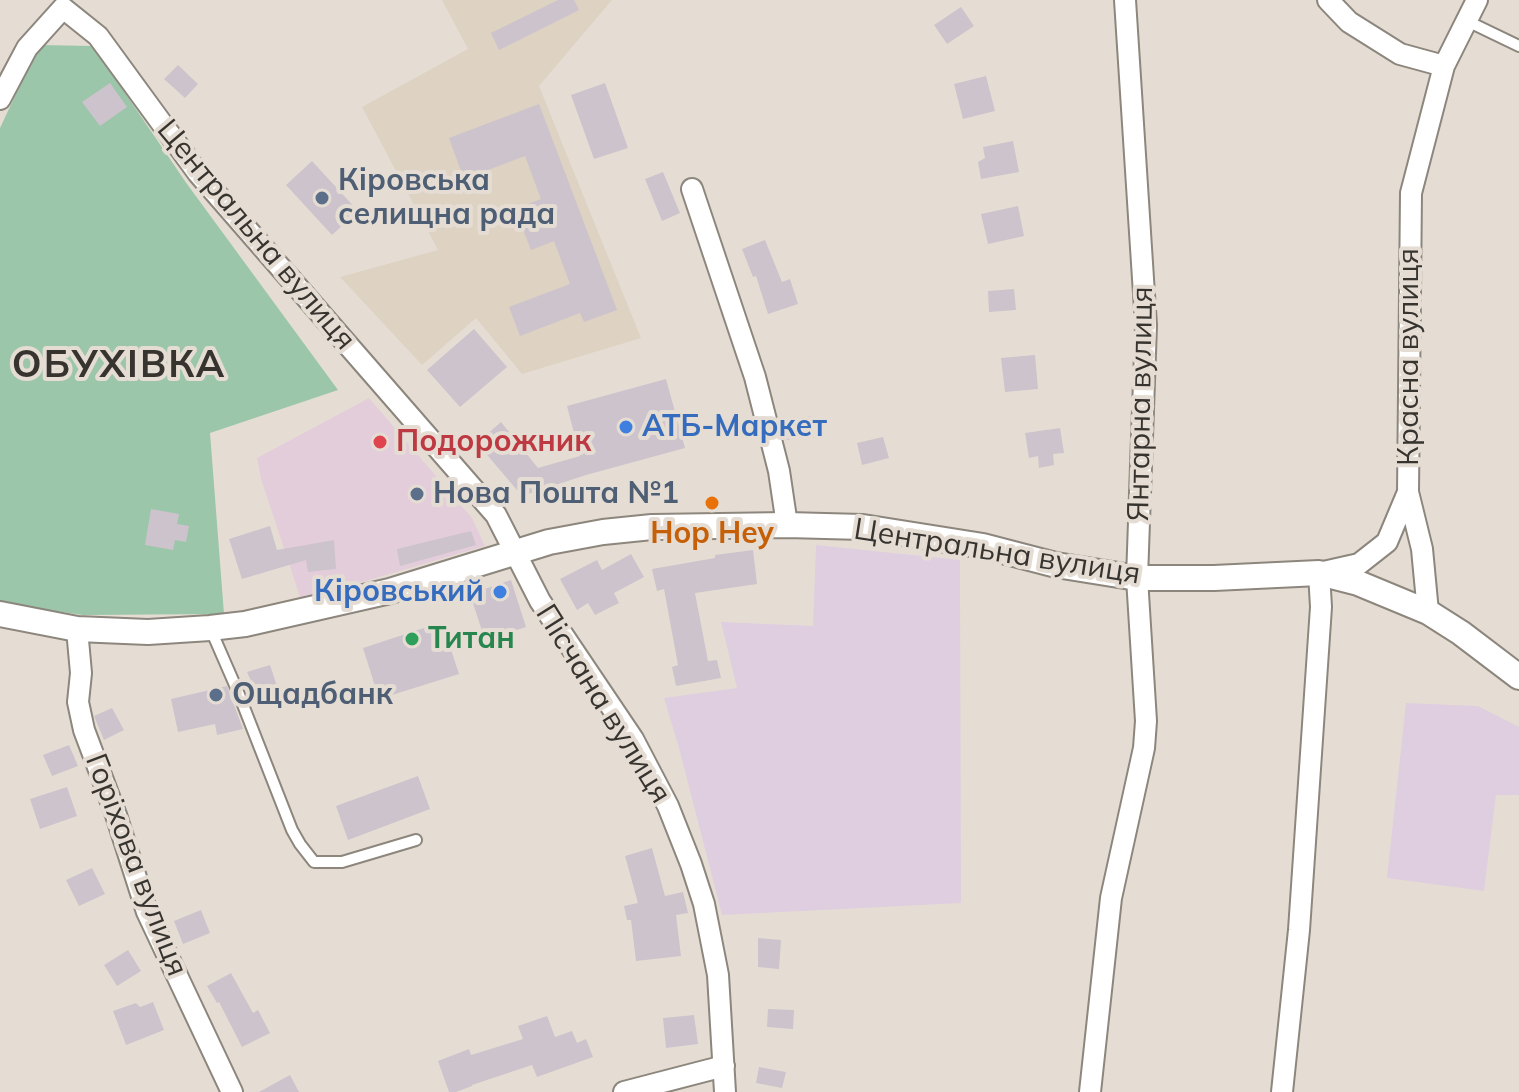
<!DOCTYPE html>
<html>
<head>
<meta charset="utf-8">
<style>
  body { margin:0 }
  canvas { display:block; background:#e5ddd3 }
</style>
</head>
<body>
<canvas width="1519" height="1092"></canvas>
<script>
const ctx = document.querySelector('canvas').getContext('2d');
ctx.lineJoin = 'round';
function fill(path, color) { ctx.fillStyle = color; ctx.fill(path, 'evenodd'); }
const toPath = rows => new Path2D(rows.map(r => 'M' + r).join(''));
function trace(path, color, width, dash) { ctx.strokeStyle = color; ctx.lineWidth = width; ctx.lineCap = dash ? 'butt' : 'round'; ctx.setLineDash(dash || []); ctx.stroke(path); }
function label(font, color, halo, rows, align = 'center') {
  ctx.font = font + ' Mulish,sans-serif'; ctx.lineWidth = 8; ctx.setLineDash([]); ctx.textBaseline = 'middle'; ctx.strokeStyle = halo; ctx.fillStyle = color; for (const [text, x, y, turn = 0] of rows) {
    ctx.save(); ctx.translate(x, y); ctx.rotate((+turn || 0) * Math.PI / 180); ctx.textAlign = isNaN(turn) ? turn : align; if (halo) ctx.strokeText(text, 0, 0); ctx.fillText(text, 0, 0); ctx.restore();
  }
}
const commercial = toPath([
  [369,398,472,518,485,546,301,600,261,479,257,458]
]);
const industrial = toPath([
  [816,545,960,560,961,903,722,915,679,748,664,698,737,688,721,622,813,626],
  [1406,703,1478,706,1519,727,1519,795,1496,795,1484,891,1387,878]
]);
const built = toPath([
  [442,0,612,0,539,86,641,338,522,374,476,318,422,365,340,277,438,250,362,107,468,49]
]);
const green = toPath([
  [39,45,93,46,187,184,338,390,210,433,224,614,83,615,0,603,0,128]
]);
const building = toPath([
  [558,0,574,0,579,10,499,50,491,33],
  [961,7,974,26,947,44,934,25],
  [178,65,198,84,185,98,164,79],
  [986,76,995,111,963,119,954,84],
  [110,83,127,107,100,126,82,102],
  [605,83,628,148,594,159,571,95],
  [539,104,617,310,584,322,580,313,520,336,509,307,570,284,554,241,531,250,515,209,541,199,525,156,464,179,449,138],
  [1013,141,1019,172,981,179,978,162,985,158,983,147],
  [312,161,358,211,332,235,286,185],
  [663,172,680,213,662,221,645,179],
  [1018,206,1024,236,988,244,981,214],
  [765,240,782,282,790,279,798,304,768,314,756,276,753,277,742,249],
  [1014,289,1016,310,989,312,988,291],
  [474,329,507,367,460,407,427,370],
  [1035,355,1038,389,1005,392,1001,358],
  [666,379,685,448,586,475,522,496,477,443,501,422,538,468,580,456,567,406],
  [816,416,818,437,784,440,780,419],
  [1060,428,1064,453,1053,454,1054,465,1039,468,1038,456,1029,458,1025,433],
  [883,437,889,458,862,465,857,443],
  [151,509,179,514,177,524,189,526,186,542,175,540,173,550,145,545],
  [270,526,277,550,334,540,336,569,308,572,306,560,242,579,229,539],
  [471,531,476,545,400,566,397,549],
  [753,550,757,584,695,593,708,661,717,660,721,678,676,686,672,667,678,665,664,589,657,591,652,569,715,558,715,555],
  [631,554,644,577,614,593,619,603,595,615,588,603,577,610,560,579,597,560,602,570],
  [511,580,526,627,485,640,470,594],
  [442,622,459,674,379,699,363,648],
  [270,665,280,695,251,703,243,683,251,681,247,672],
  [227,686,243,729,217,735,215,724,178,732,171,699],
  [112,708,124,730,104,740,94,716],
  [69,745,78,766,52,776,43,755],
  [418,776,430,809,348,840,336,806],
  [67,787,77,816,40,829,30,799],
  [652,848,665,896,683,892,688,913,676,915,681,956,636,961,631,920,627,920,624,906,638,903,625,856],
  [92,868,105,894,79,906,66,880],
  [201,910,210,933,183,944,174,921],
  [758,938,781,940,779,969,758,967],
  [128,950,141,971,117,986,104,965],
  [231,973,253,1013,258,1010,270,1033,242,1047,219,1002,217,1003,207,986],
  [153,1002,164,1030,126,1045,113,1011,136,1003,140,1007],
  [768,1009,794,1010,793,1029,767,1027],
  [694,1015,698,1044,666,1048,663,1018],
  [547,1016,555,1037,572,1031,577,1043,586,1039,593,1057,537,1077,532,1065,472,1085,472,1086,456,1092,449,1092,438,1061,469,1049,471,1055,523,1039,518,1026],
  [759,1067,786,1072,782,1088,756,1083],
  [290,1075,299,1092,259,1092]
]);
const service = toPath([
  [1465,20,1519,46],
  [211,630,238,692,292,830,300,844,314,862,342,862,416,840]
]);
const minor = toPath([
  [1328,0,1349,22,1400,54,1444,66],
  [63,8,98,36,198,173,496,515,540,601,633,739,668,806,691,864,704,904,718,975,725,1092],
  [0,99,27,48,63,8],
  [692,189,755,377,779,471,787,525],
  [1428,612,1422,549,1408,492,1411,193,1444,66,1477,0],
  [77,629,81,673,78,702,84,730,116,815,147,912,232,1092],
  [624,1092,724,1066],
  [1090,1092,1111,898,1144,748,1146,721,1137,578,1146,325,1125,0],
  [1282,1092,1299,930,1321,607,1319,573,1359,564,1387,542,1408,492]
]);
const tertiary = toPath([
  [0,614,77,629,148,632,210,628,245,624,390,591,549,542,603,532,652,527,787,525,863,527,983,546,1056,565,1137,578,1214,578,1319,573,1358,583,1428,612,1461,633,1519,677]
]);
const markers = [
  [322,198,8,"#5c6f8a"],
  [626,427,8,"#3f7fe0"],
  [380,442,8,"#e0444e"],
  [417,494,8,"#5c6f8a"],
  [712,503,8,"#e8710a"],
  [500,592,8,"#3f7fe0"],
  [412,639,8,"#2e9e5b"],
  [216,695,8,"#5c6f8a"]
];
const serviceNames = [
  ["Кіровська",338,181],
  ["селищна рада",338,215],
  ["Нова Пошта №1",433,494],
  ["Ощадбанк",232,695]
];
const streetNames = [
  ["Центральна вулиця",256,235,50],
  ["Красна вулиця",1409,357,-90],
  ["Янтарна вулиця",1141,404,-89],
  ["Центральна вулиця",997,552,9],
  ["Пісчана вулиця",603,704,58],
  ["Горіхова вулиця",136,865,69]
];
const shopNames = [
  ["АТБ-Маркет",642,427],
  ["Кіровський",484,592,"right"]
];
const healthNames = [
  ["Подорожник",396,442]
];
const foodNames = [
  ["Hop Hey",712,534]
];
const leisureNames = [
  ["Титан",428,639]
];
const districtNames = [
  ["ОБУХІВКА",119,366]
];
fill(commercial, '#e4cdda');
fill(industrial, '#dfcee0');
fill(built, '#ded2c2');
fill(green, '#9bc6a9');
fill(building, '#cdc3cc');
trace(service, '#8c867d', 14);
trace(minor, '#8c867d', 24);
trace(tertiary, '#8c867d', 28);
trace(service, '#fff', 10);
trace(minor, '#fff', 20);
trace(tertiary, '#fff', 24);
for (const [x, y, r, color] of markers) { const dot = new Path2D(); dot.arc(x, y, r, 0, 2 * Math.PI); ctx.fillStyle = color; ctx.fill(dot); trace(dot, '#e5ddd3', 3); }
label('bold 30px', '#4e5e75', '#e5ddd3', serviceNames, 'left');
label('30px', '#373430', '#e5ddd3', streetNames);
label('bold 30px', '#366cbe', '#e5ddd3', shopNames, 'left');
label('bold 30px', '#be3a42', '#e5ddd3', healthNames, 'left');
label('bold 30px', '#c56008', '#e5ddd3', foodNames);
label('bold 30px', '#27864d', '#e5ddd3', leisureNames, 'left');
ctx.letterSpacing = '2px';
label('bold 38px', '#373430', '#e5ddd3', districtNames);
ctx.letterSpacing = '0px';
</script>
</body>
</html>
